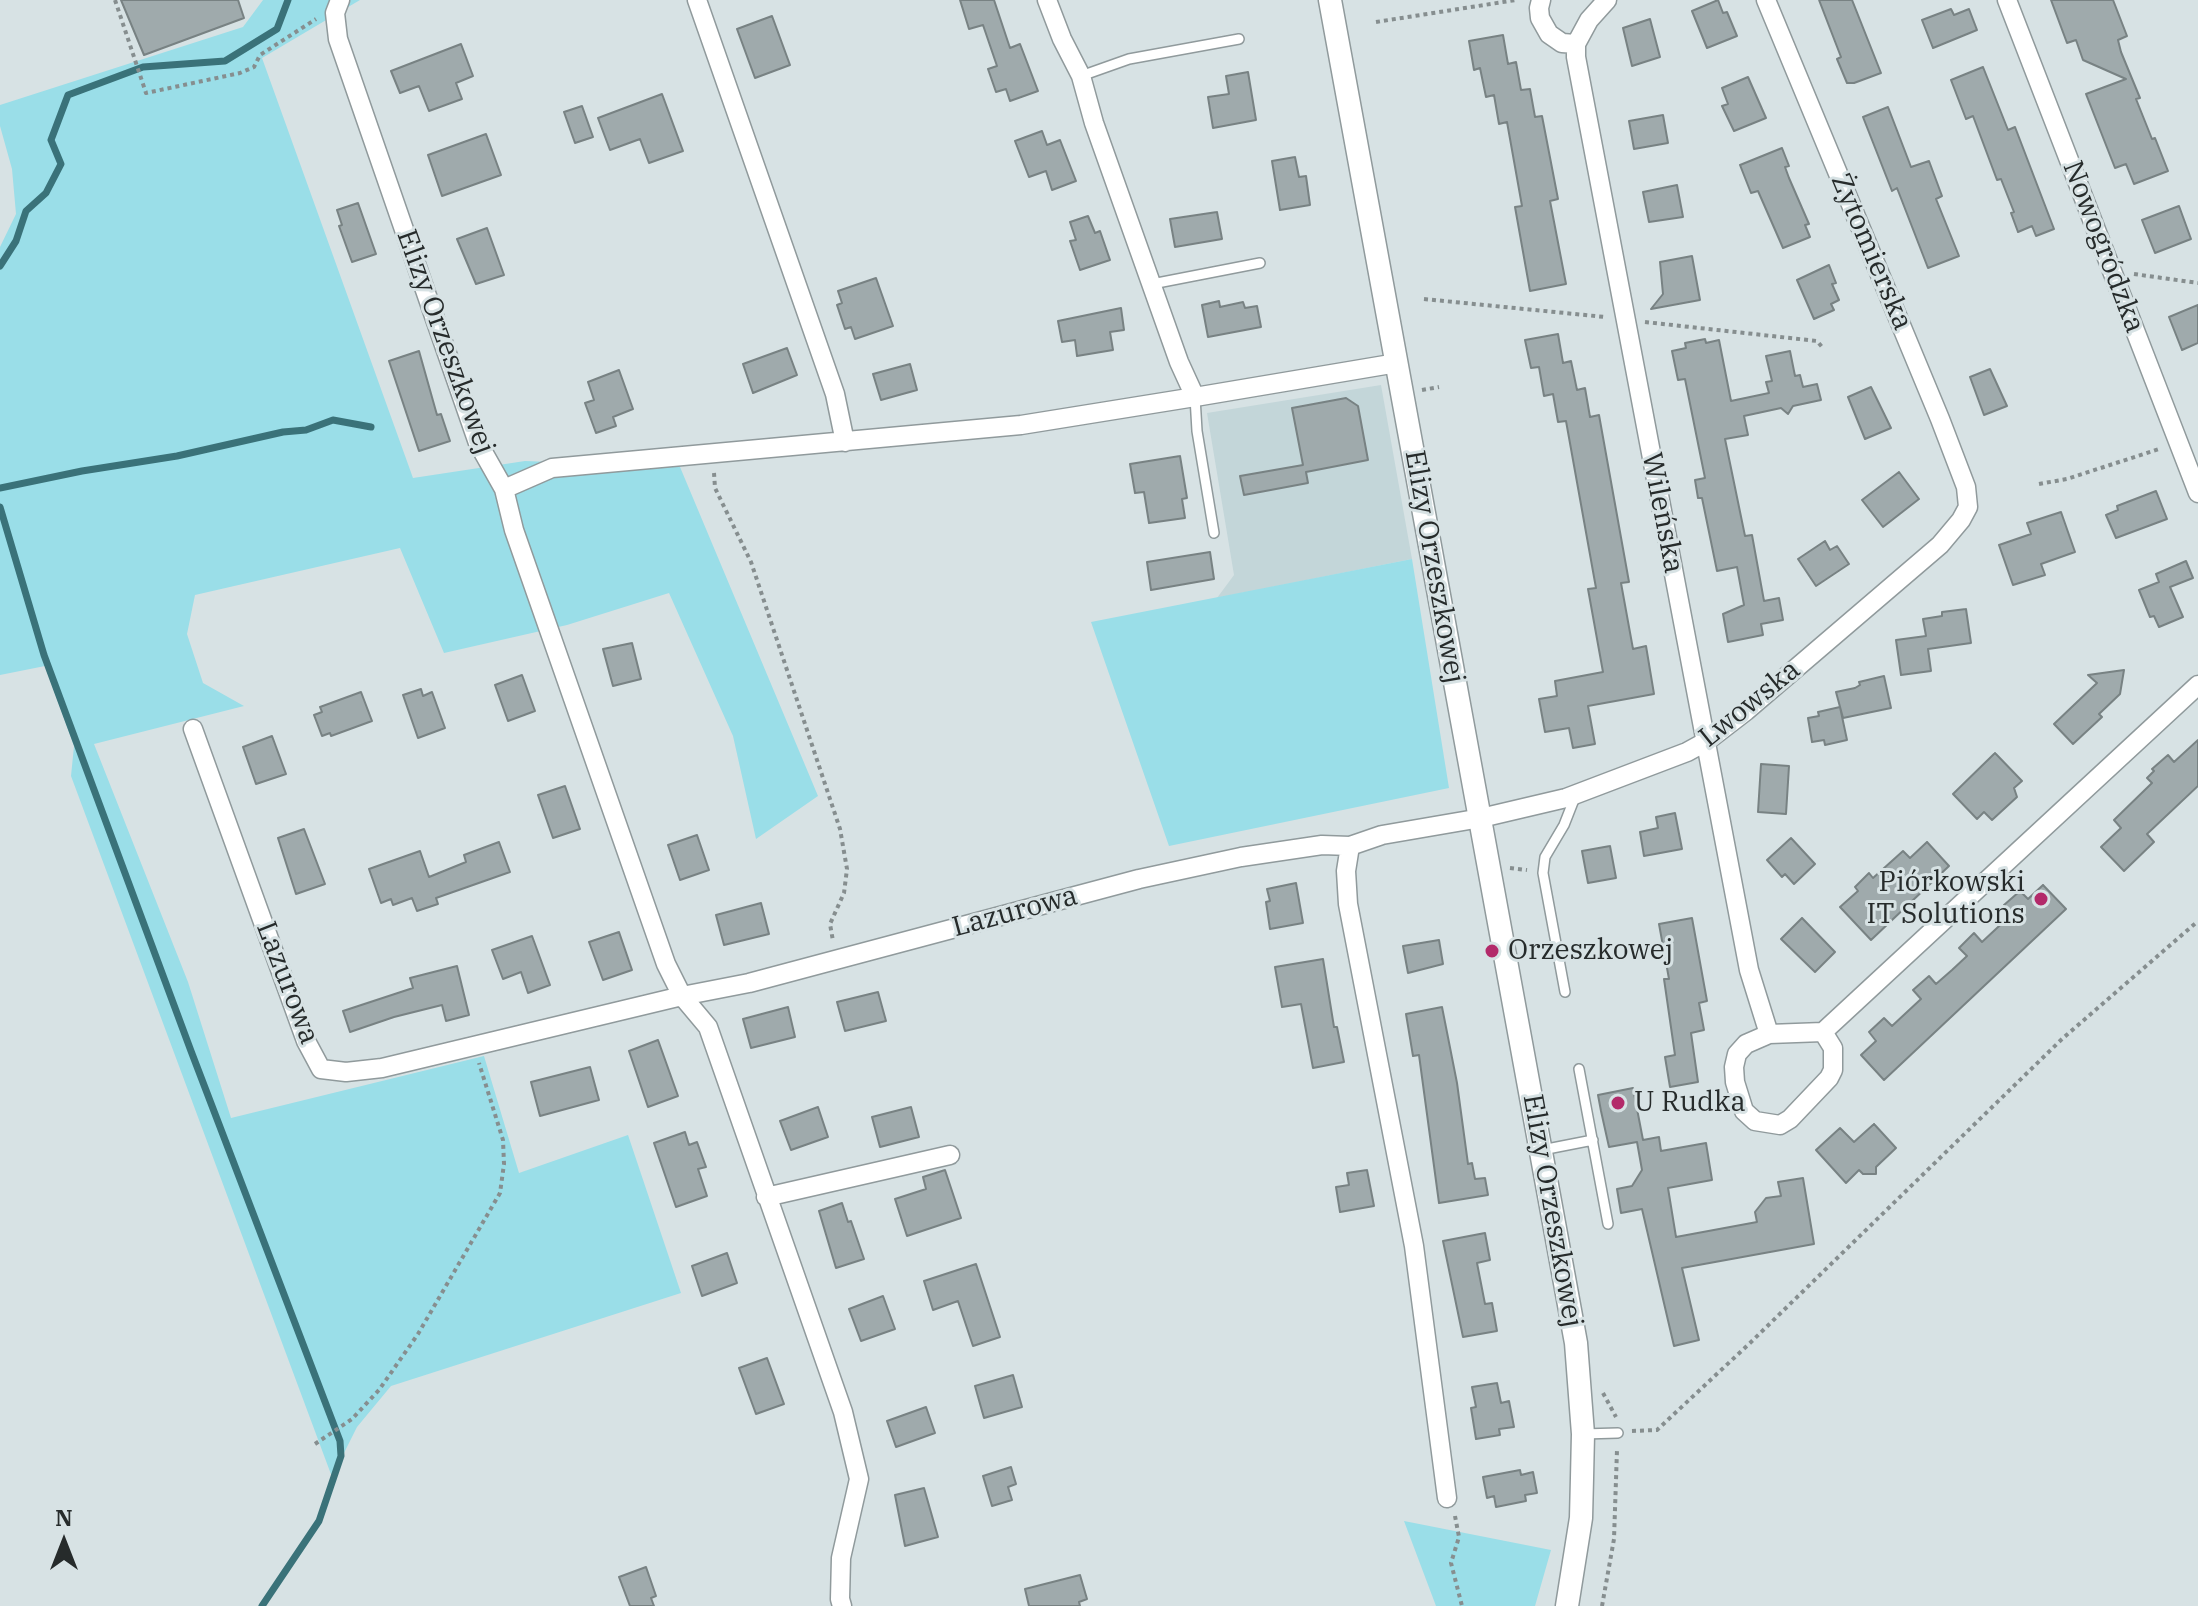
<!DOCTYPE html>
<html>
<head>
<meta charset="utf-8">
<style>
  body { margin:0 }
  #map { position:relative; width:2198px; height:1606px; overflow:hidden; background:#d7e2e4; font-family:"IBM Plex Serif",serif }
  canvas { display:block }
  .north { position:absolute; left:24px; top:1502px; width:80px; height:80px; -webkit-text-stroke:6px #d7e2e4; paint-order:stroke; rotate:0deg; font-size:22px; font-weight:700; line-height:32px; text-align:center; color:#262b2b }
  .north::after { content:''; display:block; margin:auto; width:28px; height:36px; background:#262b2b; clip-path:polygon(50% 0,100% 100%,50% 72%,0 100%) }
</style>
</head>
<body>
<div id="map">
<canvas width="2198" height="1606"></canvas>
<div class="north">N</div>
</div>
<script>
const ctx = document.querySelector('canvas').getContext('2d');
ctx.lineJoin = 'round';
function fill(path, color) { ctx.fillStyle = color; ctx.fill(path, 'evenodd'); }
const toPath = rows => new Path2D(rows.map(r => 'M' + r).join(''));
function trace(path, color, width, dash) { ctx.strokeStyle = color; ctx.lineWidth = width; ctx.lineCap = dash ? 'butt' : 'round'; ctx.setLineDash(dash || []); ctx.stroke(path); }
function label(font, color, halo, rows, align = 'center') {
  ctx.font = font + ' "IBM Plex Serif",serif'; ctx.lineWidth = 6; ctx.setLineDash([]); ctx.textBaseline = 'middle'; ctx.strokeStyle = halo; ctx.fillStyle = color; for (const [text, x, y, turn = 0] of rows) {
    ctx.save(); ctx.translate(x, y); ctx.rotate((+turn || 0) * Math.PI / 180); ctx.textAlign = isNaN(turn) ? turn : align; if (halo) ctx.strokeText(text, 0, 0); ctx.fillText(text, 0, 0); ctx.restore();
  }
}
const built = toPath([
  [1381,385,1412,559,1217,598,1234,575,1207,413]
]);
const green = toPath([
  [263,0,360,0,262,58,413,478,525,461,680,467,818,796,756,839,733,736,669,593,567,625,444,653,400,548,195,595,187,634,203,683,244,706,94,744,188,982,231,1118,484,1056,519,1173,628,1135,681,1293,391,1386,357,1427,332,1477,71,776,74,746,45,666,0,675,0,247,16,214,12,169,0,126,0,105,243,27],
  [1412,559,1449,788,1169,846,1091,622],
  [1404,1521,1551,1550,1535,1606,1436,1606]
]);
const stream = toPath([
  [0,266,16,241,26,211,46,193,61,164,51,140,68,95,143,67,225,61,277,29,288,0],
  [0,488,82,471,177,456,283,432,306,430,333,420,371,427],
  [0,507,44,655,191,1051,340,1441,341,1456,319,1521,262,1606]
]);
const building = toPath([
  [121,0,238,0,244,18,144,55,121,0],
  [960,0,994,0,1010,48,1020,44,1038,91,1010,101,1006,89,996,92,988,69,997,66,983,25,969,29,960,0],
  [1718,0,1723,13,1727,12,1737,36,1707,48,1692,11,1718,0],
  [1819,0,1852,0,1881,73,1854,83,1847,83,1837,59,1841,57,1819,0],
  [2051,0,2113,0,2127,36,2118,40,2121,52,2140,98,2136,99,2152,139,2155,138,2168,171,2134,184,2126,164,2115,168,2086,94,2126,79,2083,60,2076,40,2067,43,2051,0],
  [1951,9,1954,15,1969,9,1977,30,1933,48,1922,20,1951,9],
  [772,16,790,65,755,78,737,29,772,16],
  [1650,19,1660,57,1632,66,1623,28,1650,19],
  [1503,35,1508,64,1516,62,1521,90,1530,89,1535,117,1542,116,1558,199,1550,201,1566,284,1530,291,1515,207,1522,206,1507,122,1499,124,1494,95,1486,97,1480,68,1474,70,1469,41,1503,35],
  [461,44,473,76,456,83,462,99,429,111,419,86,400,93,391,71,461,44],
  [1983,67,2008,130,2015,127,2054,229,2036,236,2032,226,2018,232,2011,213,2014,212,2001,179,1997,180,1973,116,1966,119,1951,80,1983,67],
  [1248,72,1256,120,1213,128,1208,97,1229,94,1226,76,1248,72],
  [1748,77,1766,118,1734,131,1722,106,1728,104,1722,88,1748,77],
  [662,94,683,151,649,163,640,139,610,150,598,118,662,94],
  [582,106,593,137,575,143,564,112,582,106],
  [1888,107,1911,167,1929,161,1942,196,1936,199,1959,256,1928,268,1897,188,1892,191,1863,117,1888,107],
  [1663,115,1668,143,1634,149,1629,121,1663,115],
  [1042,131,1047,145,1060,140,1076,181,1052,190,1046,171,1029,177,1015,141,1042,131],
  [486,134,501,175,442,196,428,155,486,134],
  [1782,148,1789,166,1785,167,1789,178,1809,224,1805,225,1810,237,1783,248,1758,191,1751,193,1740,165,1782,148],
  [1295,157,1299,177,1306,176,1310,205,1280,210,1272,161,1295,157],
  [1677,185,1683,217,1649,222,1643,192,1677,185],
  [358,203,376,254,352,262,339,226,342,225,337,210,358,203],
  [2179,206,2191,239,2155,253,2142,220,2179,206],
  [1217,212,1222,239,1175,247,1170,219,1217,212],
  [1088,216,1095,233,1100,231,1110,260,1080,270,1070,241,1076,240,1070,222,1088,216],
  [487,228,504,275,476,284,457,239,487,228],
  [1692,256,1700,300,1651,309,1663,294,1660,262,1692,256],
  [1829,265,1836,283,1832,284,1839,300,1831,304,1834,310,1814,319,1797,280,1829,265],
  [876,278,893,326,855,339,851,327,845,329,837,305,842,303,838,291,876,278],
  [1219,301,1220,307,1243,302,1245,308,1257,306,1261,327,1208,337,1202,305,1219,301],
  [2198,305,2198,343,2182,350,2169,317,2198,305],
  [1121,308,1124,330,1110,332,1113,350,1077,356,1075,340,1062,342,1058,321,1121,308],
  [1558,334,1563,363,1571,361,1577,390,1585,388,1590,417,1599,415,1629,582,1621,583,1633,649,1646,646,1654,694,1588,706,1595,744,1573,748,1569,728,1545,732,1539,699,1557,696,1555,681,1603,672,1588,589,1596,588,1566,421,1558,422,1553,394,1544,396,1539,367,1531,368,1525,340,1558,334],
  [1705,339,1706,343,1719,340,1731,401,1769,393,1766,382,1772,381,1766,356,1790,351,1795,376,1800,375,1803,387,1817,384,1821,400,1793,406,1788,414,1781,408,1744,416,1748,435,1725,439,1745,536,1752,535,1764,601,1779,598,1783,620,1761,624,1763,635,1728,642,1723,614,1744,605,1737,567,1717,571,1702,498,1698,498,1695,480,1705,478,1685,379,1678,380,1672,351,1686,348,1685,343,1705,339],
  [787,348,797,375,753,393,743,364,787,348],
  [419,351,437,415,441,414,450,441,419,451,389,361,419,351],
  [910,364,917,390,881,400,873,374,910,364],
  [1990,369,2007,406,1984,415,1970,377,1990,369],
  [619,370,633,409,613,417,616,426,596,433,585,403,594,400,588,382,619,370],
  [1871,387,1891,428,1865,439,1848,397,1871,387],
  [1346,398,1358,406,1368,460,1306,472,1308,483,1244,495,1240,476,1303,465,1292,408,1346,398],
  [1180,456,1187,498,1182,499,1185,518,1149,523,1144,492,1135,493,1130,464,1180,456],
  [1899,472,1919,499,1883,527,1862,500,1899,472],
  [2156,491,2167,519,2116,538,2106,515,2118,510,2117,506,2156,491],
  [2061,512,2075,552,2041,564,2045,575,2013,585,1999,545,2031,534,2027,523,2061,512],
  [1825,541,1830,550,1837,546,1849,564,1816,586,1798,559,1825,541],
  [1210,552,1214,579,1151,590,1147,562,1210,552],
  [2186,561,2193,578,2170,587,2183,617,2159,627,2154,616,2150,617,2139,590,2159,582,2156,574,2186,561],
  [1966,609,1971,643,1928,649,1931,671,1901,675,1896,640,1926,636,1923,619,1942,616,1942,612,1966,609],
  [632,643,641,679,613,686,603,649,632,643],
  [2124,670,2120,694,2099,714,2102,717,2073,744,2054,724,2097,683,2088,675,2124,670],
  [522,675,535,711,508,721,495,685,522,675],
  [1884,676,1891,708,1843,718,1836,692,1855,688,1860,685,1859,682,1884,676],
  [421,689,423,696,432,692,445,728,418,738,403,695,421,689],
  [361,692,372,721,331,736,330,733,322,736,314,715,322,712,320,707,361,692],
  [1840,707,1847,740,1825,745,1824,740,1812,742,1808,718,1819,716,1818,712,1840,707],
  [272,736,286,774,256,784,243,747,272,736],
  [2198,740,2198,786,2147,834,2154,842,2124,871,2101,847,2121,828,2114,820,2152,783,2147,778,2154,771,2152,769,2168,755,2174,762,2198,740],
  [1995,753,2022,781,2014,788,2017,797,1992,820,1984,812,1977,819,1953,794,1995,753],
  [1761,764,1789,766,1786,814,1758,812,1761,764],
  [565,786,580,829,553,838,538,795,565,786],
  [1675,813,1682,849,1644,856,1640,832,1658,828,1656,817,1675,813],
  [304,829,325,884,296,894,278,838,304,829],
  [697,835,709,870,680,880,668,845,697,835],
  [1791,838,1815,864,1794,884,1785,874,1782,877,1767,860,1791,838],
  [499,842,510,872,436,898,438,904,417,911,412,898,393,905,391,899,381,903,369,869,420,851,429,877,466,862,464,855,499,842],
  [1927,842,1949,866,1871,940,1840,907,1858,891,1855,887,1869,873,1873,878,1903,851,1910,858,1927,842],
  [1610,846,1616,878,1588,883,1582,851,1610,846],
  [1296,883,1303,923,1270,929,1266,902,1270,901,1267,889,1296,883],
  [2043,885,2066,909,1884,1080,1861,1055,1876,1041,1869,1032,1884,1018,1892,1026,1907,1012,1921,999,1913,990,1929,976,1936,984,1952,970,1967,956,1959,948,1974,933,1982,942,2012,914,2004,905,2020,891,2028,899,2043,885],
  [761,903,769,934,724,945,716,915,761,903],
  [1692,918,1707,1001,1699,1003,1704,1030,1691,1033,1698,1082,1670,1087,1665,1057,1675,1055,1664,979,1669,979,1659,924,1692,918],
  [1802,918,1835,952,1815,972,1781,939,1802,918],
  [619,932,632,970,603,980,589,942,619,932],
  [532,936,550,985,528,993,521,972,503,979,492,950,532,936],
  [1439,940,1443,964,1408,973,1403,946,1439,940],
  [1323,959,1334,1027,1337,1027,1344,1062,1313,1068,1301,1004,1282,1007,1275,967,1323,959],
  [457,966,469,1015,446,1021,442,1005,394,1017,350,1032,343,1011,413,988,410,978,457,966],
  [878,992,886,1021,845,1031,837,1002,878,992],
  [788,1007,795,1037,751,1048,743,1019,788,1007],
  [1442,1007,1457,1083,1468,1164,1472,1163,1475,1179,1485,1178,1488,1195,1439,1203,1419,1055,1413,1056,1406,1014,1442,1007],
  [658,1040,678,1096,648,1107,629,1051,658,1040],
  [590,1067,599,1100,540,1116,531,1082,590,1067],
  [1633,1088,1643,1140,1659,1137,1661,1151,1706,1143,1712,1180,1668,1188,1676,1237,1757,1222,1755,1212,1766,1198,1781,1196,1778,1182,1803,1178,1814,1244,1682,1268,1699,1340,1674,1346,1642,1209,1621,1213,1617,1189,1632,1186,1642,1170,1637,1142,1609,1147,1601,1111,1598,1095,1633,1088],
  [818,1107,828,1137,791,1150,780,1121,818,1107],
  [911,1107,919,1137,880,1147,872,1117,911,1107],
  [1874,1124,1896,1148,1876,1167,1876,1174,1863,1174,1859,1170,1846,1183,1816,1150,1840,1128,1854,1142,1874,1124],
  [685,1132,689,1145,697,1142,706,1167,698,1169,707,1196,676,1207,654,1143,685,1132],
  [945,1170,961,1218,907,1236,895,1199,926,1189,923,1177,945,1170],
  [1367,1170,1374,1206,1340,1212,1336,1187,1349,1185,1347,1173,1367,1170],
  [842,1203,848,1222,851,1221,864,1259,836,1268,819,1211,842,1203],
  [1485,1233,1490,1260,1477,1263,1485,1304,1492,1303,1497,1331,1463,1337,1443,1241,1485,1233],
  [727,1253,737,1283,702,1296,692,1266,727,1253],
  [976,1264,1000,1337,973,1346,958,1301,933,1310,924,1281,976,1264],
  [883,1296,895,1329,861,1341,849,1309,883,1296],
  [767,1358,784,1404,756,1414,739,1368,767,1358],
  [1013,1375,1022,1407,984,1418,975,1386,1013,1375],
  [1497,1383,1501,1403,1509,1401,1514,1427,1499,1429,1500,1435,1476,1439,1471,1408,1476,1407,1472,1387,1497,1383],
  [926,1407,935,1433,896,1447,887,1421,926,1407],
  [1011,1467,1016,1484,1008,1487,1012,1500,992,1506,983,1476,1011,1467],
  [1520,1470,1521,1475,1533,1472,1537,1493,1525,1495,1526,1501,1496,1507,1494,1496,1487,1498,1483,1477,1520,1470],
  [924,1488,938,1537,905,1546,895,1495,924,1488],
  [646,1567,656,1596,651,1598,654,1606,630,1606,619,1577,646,1567],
  [1080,1575,1087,1599,1079,1602,1080,1606,1029,1606,1025,1589,1080,1575]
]);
const path = toPath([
  [115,0,146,93,240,73,254,67,260,55,316,19],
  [1376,22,1516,0],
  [2134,274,2198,283],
  [1424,299,1605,317],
  [1645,322,1817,341,1822,347],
  [1422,390,1439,387],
  [714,473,715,488,751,562,840,829,847,869,844,893,830,924,833,941],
  [2039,484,2067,479,2159,449],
  [1510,868,1527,870],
  [1603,1393,1616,1417],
  [1632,1431,1657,1430,1750,1343,2062,1039,2198,921],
  [315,1444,352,1419,379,1390,418,1334,500,1193,504,1164,503,1140,479,1063],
  [1455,1516,1459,1537,1451,1563,1462,1606],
  [1602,1606,1614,1539,1617,1450]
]);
const service = toPath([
  [1081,76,1129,59,1239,39],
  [1152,284,1260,263],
  [1195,397,1197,431,1214,533],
  [1565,992,1543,873,1545,857,1564,825,1575,797],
  [1579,1069,1608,1224],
  [1542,1150,1593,1140],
  [1583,1434,1618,1433]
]);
const minor = toPath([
  [697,0,835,394,845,442],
  [1047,0,1062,39,1081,76,1094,123,1179,362,1195,397,1397,363],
  [1541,0,1539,8,1540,18,1549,34,1562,43,1576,44],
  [1607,0,1589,20,1576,44,1576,57,1749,970,1769,1034,1746,1044,1737,1054,1734,1067,1735,1082,1744,1111,1755,1121,1780,1125,1790,1119,1829,1078,1833,1070,1833,1048,1823,1032],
  [2007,0,2198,493],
  [504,489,552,468,1021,425,1195,397],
  [193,729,306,1041,321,1069,346,1072,382,1068,682,996,666,964,514,530,504,489,478,443,338,39,335,13,340,0],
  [1823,1032,2198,685],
  [1769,1034,1823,1032],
  [766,1197,950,1155],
  [1447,1498,1414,1246,1348,904,1346,871,1350,846,1382,835,1481,818,1566,798,1687,752,1707,741,1746,711,1940,545,1961,520,1968,507,1966,487,1940,419,1766,0],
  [842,1606,840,1599,841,1558,859,1479,843,1412,708,1027,682,996,749,983,1139,879,1241,857,1322,845,1350,846]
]);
const tertiary = toPath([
  [1330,0,1576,1343,1583,1434,1582,1478,1581,1518,1567,1606]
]);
const markers = [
  [2041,899,8,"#b32a6a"],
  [1492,951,8,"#b32a6a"],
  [1618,1103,8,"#b32a6a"]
];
const streetNames = [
  ["Nowogródzka",2103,247,69],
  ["Żytomierska",1871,252,67],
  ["Elizy Orzeszkowej",445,342,70],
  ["Wileńska",1662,513,79],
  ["Elizy Orzeszkowej",1434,567,80],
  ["Lwowska",1750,704,-39],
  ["Lazurowa",1015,912,-15],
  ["Lazurowa",287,983,69],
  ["Elizy Orzeszkowej",1552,1211,80]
];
const poiNames = [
  ["Piórkowski",2025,883,"right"],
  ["IT Solutions",2025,915,"right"],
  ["Orzeszkowej",1508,951],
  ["U Rudka",1634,1103]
];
fill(built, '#c3d6d9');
fill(green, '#9adee8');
trace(stream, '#3a7279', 7);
fill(building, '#9faaac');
trace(building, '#788283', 2);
trace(service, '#909a9c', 12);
trace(minor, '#909a9c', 21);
trace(tertiary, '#909a9c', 25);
trace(path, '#868e8f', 4, [4, 4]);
trace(service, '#fff', 9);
trace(minor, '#fff', 18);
trace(tertiary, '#fff', 22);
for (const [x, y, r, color] of markers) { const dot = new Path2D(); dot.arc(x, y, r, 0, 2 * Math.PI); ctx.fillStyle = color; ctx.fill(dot); trace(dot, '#d7e2e4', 3); }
label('28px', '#262b2b', '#d7e2e4', streetNames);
label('28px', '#262b2b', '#d7e2e4', poiNames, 'left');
</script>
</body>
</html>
